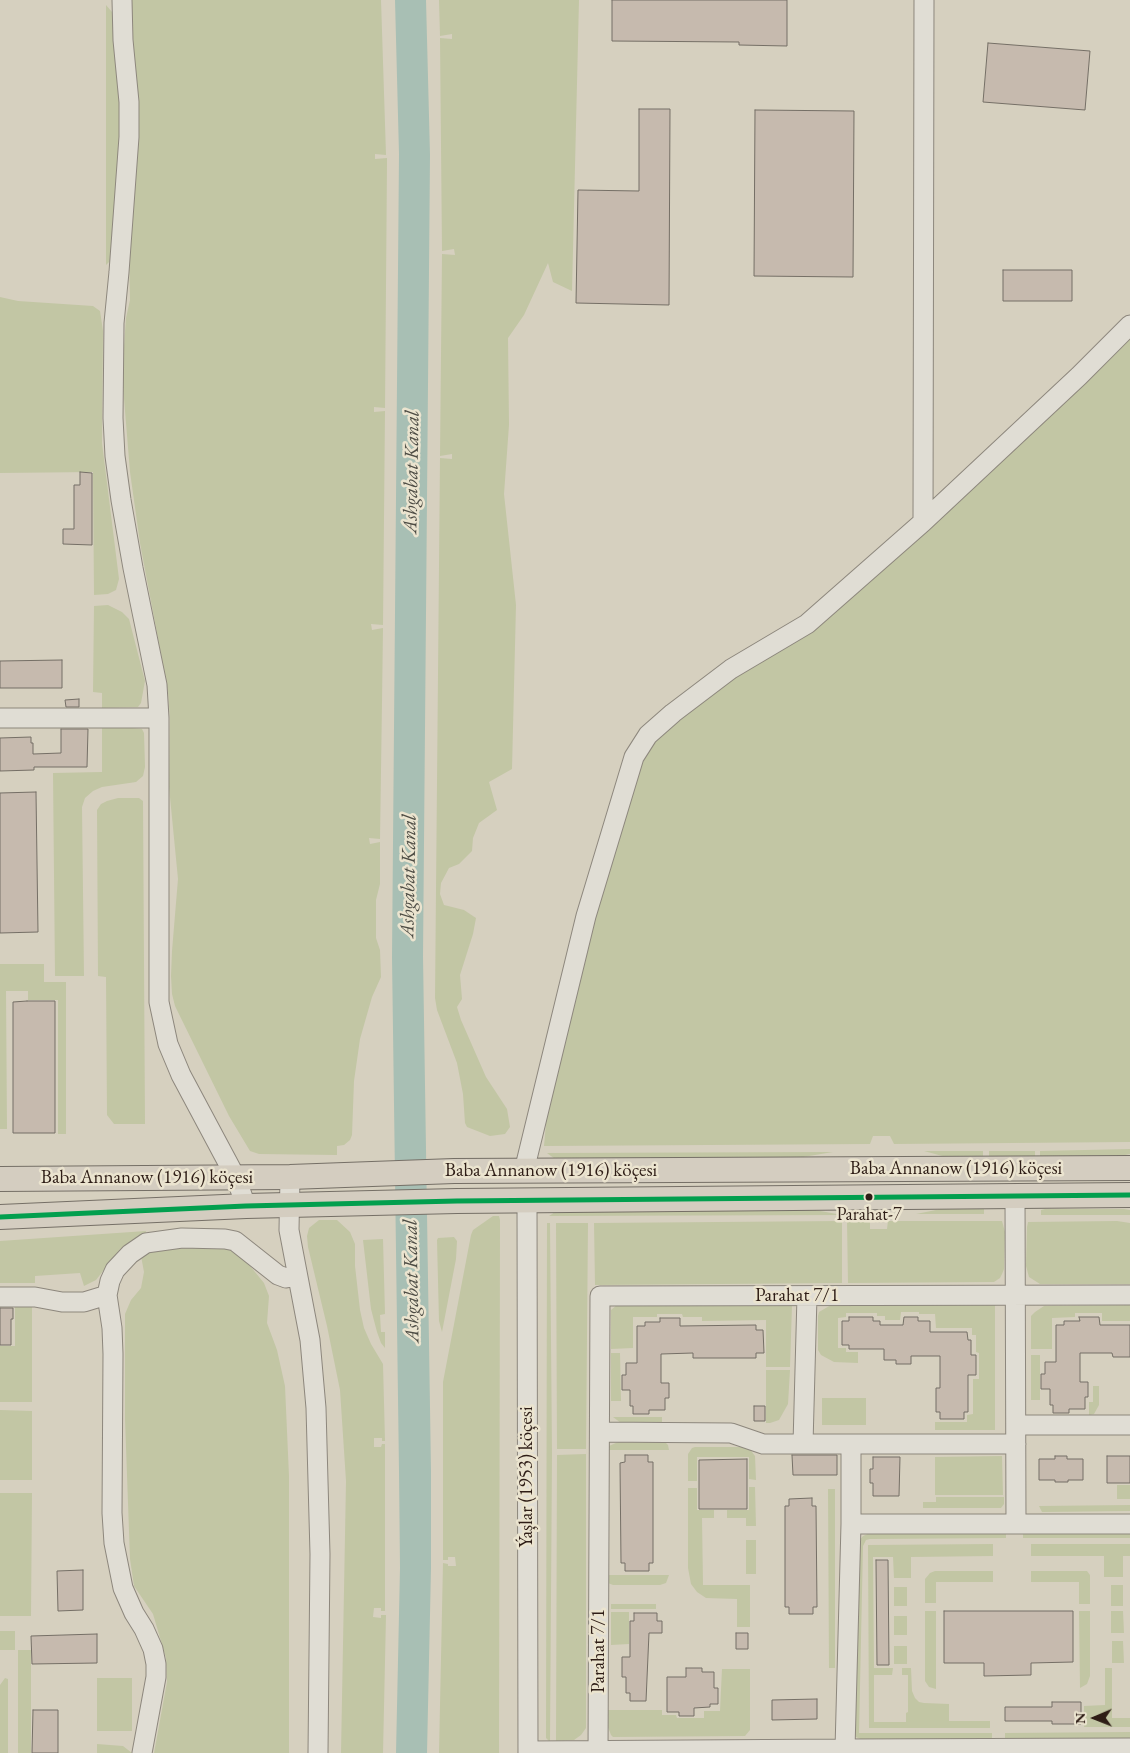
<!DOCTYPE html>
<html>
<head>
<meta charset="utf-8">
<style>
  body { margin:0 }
  #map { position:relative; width:1130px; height:1753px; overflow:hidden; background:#d6d0bf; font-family:"EB Garamond",serif }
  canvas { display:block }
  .north { position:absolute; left:1070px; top:1693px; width:50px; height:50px; -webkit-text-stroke:4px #ebe4cf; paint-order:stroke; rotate:269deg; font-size:14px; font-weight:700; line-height:20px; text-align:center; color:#2e1d16 }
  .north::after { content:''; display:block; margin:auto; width:18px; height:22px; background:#2e1d16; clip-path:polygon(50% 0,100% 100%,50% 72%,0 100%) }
</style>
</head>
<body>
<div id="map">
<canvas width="1130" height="1753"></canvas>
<div class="north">N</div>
</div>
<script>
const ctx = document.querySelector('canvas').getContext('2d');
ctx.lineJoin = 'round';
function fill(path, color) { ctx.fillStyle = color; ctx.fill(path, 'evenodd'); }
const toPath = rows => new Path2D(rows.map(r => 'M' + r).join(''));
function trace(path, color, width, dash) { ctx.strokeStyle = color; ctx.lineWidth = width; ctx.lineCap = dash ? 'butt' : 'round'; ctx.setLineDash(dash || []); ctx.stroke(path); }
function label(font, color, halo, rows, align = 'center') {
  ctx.font = font + ' "EB Garamond",serif'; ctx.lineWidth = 5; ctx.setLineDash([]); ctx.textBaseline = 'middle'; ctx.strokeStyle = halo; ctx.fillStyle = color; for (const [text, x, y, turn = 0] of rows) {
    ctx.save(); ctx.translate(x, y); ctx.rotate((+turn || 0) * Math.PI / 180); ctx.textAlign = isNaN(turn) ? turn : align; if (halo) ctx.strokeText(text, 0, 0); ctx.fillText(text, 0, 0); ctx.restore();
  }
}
const green = toPath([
  [131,0,381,0,386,155,375,154,375,159,387,158,387,163,385,408,374,407,374,412,385,411,383,625,371,624,372,630,383,628,382,702,380,839,369,838,370,844,380,842,380,884,376,900,376,938,380,950,381,977,372,997,360,1039,354,1081,352,1135,350,1140,344,1145,337,1146,337,1155,259,1154,250,1151,229,1116,175,1006,172,994,171,976,172,951,178,879,169,787,170,720,168,692,140,543,130,472,122,374,126,318,130,300,129,252,138,126],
  [439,0,579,0,572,291,553,282,548,263,524,315,508,338,509,425,504,494,516,605,512,769,489,782,497,810,479,823,473,838,472,851,459,864,449,868,441,883,440,894,444,905,464,910,476,918,473,934,460,975,462,999,457,1007,461,1020,486,1077,507,1109,510,1127,505,1134,490,1136,467,1127,465,1123,463,1094,457,1063,437,1010,435,998,440,458,452,459,452,454,440,456,442,254,455,255,454,249,442,251,440,38,452,39,452,34,440,36],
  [106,5,112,12,120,105,117,194,111,260,106,265],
  [0,297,18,301,93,306,100,311,103,331,102,443,119,579,116,590,108,594,94,595,93,472,0,473],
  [1130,335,1130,1142,894,1144,890,1136,873,1136,870,1144,544,1146,547,1112,591,915,639,768,647,751,654,740,728,681],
  [108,605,122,612,129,619,145,681,141,703,138,707,102,708,102,693,93,692,94,606],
  [102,725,142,729,144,733,145,767,143,776,136,782,102,787,93,791,85,798,82,807,84,976,55,976,53,773,102,772],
  [118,798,139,798,143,801,145,1124,114,1124,107,1115,106,977,98,976,97,810,101,804,107,801],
  [0,964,44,964,44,982,66,982,66,1134,58,1134,58,1000,28,1000,28,991,6,991,7,1129,0,1129],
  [1130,1149,1130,1154,1125,1155,1040,1156,1040,1151],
  [924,1151,983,1151,983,1156,946,1157],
  [989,1151,1035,1151,1035,1156,989,1156],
  [833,1152,803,1157,555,1159,547,1153],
  [984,1208,984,1214,916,1214,941,1209],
  [1045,1209,1124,1209,1130,1210,1130,1215,1041,1215,1041,1210],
  [815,1210,842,1215,549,1216,555,1212],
  [493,1216,499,1216,500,1220,499,1753,439,1753,443,1563,448,1564,448,1566,456,1566,455,1557,448,1557,448,1560,443,1560,443,1382,471,1235,473,1230],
  [319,1220,337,1220,350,1232,355,1244,355,1266,360,1310,364,1328,371,1344,383,1364,385,1441,382,1441,382,1438,374,1438,374,1447,381,1447,382,1444,385,1444,385,1611,381,1611,381,1608,374,1608,373,1617,381,1618,381,1615,386,1615,383,1753,341,1753,346,1481,340,1390,327,1326,308,1247,307,1236,309,1228],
  [842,1221,842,1283,595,1285,594,1223],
  [847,1221,870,1221,870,1229,887,1229,888,1221,1002,1221,1005,1232,1004,1269,1002,1274,1000,1278,994,1282,848,1283],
  [1117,1221,1130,1223,1130,1284,1040,1284,1029,1277,1026,1266,1027,1227,1028,1222],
  [547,1223,550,1223,552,1454,550,1741,549,1741,546,1738],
  [556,1223,588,1223,586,1449,557,1449],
  [146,1231,145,1235,120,1249,96,1280,84,1286,80,1273,35,1276,35,1283,0,1283,0,1241],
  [454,1237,457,1241,456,1259,442,1332,439,1321,437,1240,438,1238],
  [383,1239,385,1314,380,1315,381,1332,385,1332,385,1348,381,1343,377,1332,371,1309,363,1240],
  [223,1245,237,1250,264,1283,269,1296,267,1323,277,1350,285,1386,289,1476,289,1753,154,1753,167,1682,166,1658,153,1614,134,1586,130,1559,125,1419,125,1314,131,1300,141,1288,144,1272,141,1256,147,1250,169,1246],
  [995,1304,995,1430,935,1430,935,1422,967,1422,967,1415,973,1414,973,1379,979,1379,979,1353,976,1352,976,1335,972,1335,972,1328,936,1328,935,1314,919,1314,919,1312,901,1312,900,1320,885,1320,885,1316,877,1316,877,1313,846,1313,846,1317,838,1318,838,1348,846,1348,846,1352,858,1352,858,1363,834,1362,821,1355,818,1350,818,1316,819,1312,831,1305],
  [617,1305,792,1305,790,1367,766,1367,766,1320,702,1321,702,1317,683,1317,682,1314,657,1314,657,1317,633,1317,633,1348,611,1349,611,1310],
  [1130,1305,1130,1321,1102,1321,1102,1313,1075,1313,1075,1317,1052,1318,1052,1349,1031,1349,1031,1316,1035,1312,1044,1306],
  [15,1307,32,1307,32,1402,0,1402,0,1346,15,1346],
  [611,1353,620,1353,621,1401,611,1401],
  [1031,1355,1040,1355,1040,1400,1031,1400],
  [766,1370,790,1370,788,1404,779,1420,770,1423,766,1423],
  [1093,1386,1099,1386,1099,1405,1094,1414,1089,1415,1089,1402,1093,1402],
  [822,1398,866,1398,866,1425,822,1425],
  [0,1410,32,1411,32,1480,0,1480],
  [613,1417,662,1417,662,1422,621,1423],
  [664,1441,668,1445,669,1450,607,1450,609,1446,618,1442],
  [695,1447,744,1447,749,1448,755,1456,756,1480,749,1479,749,1457,697,1457,697,1481,688,1481,688,1454,692,1448],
  [586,1454,586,1728,581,1735,574,1740,556,1741,557,1455],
  [1002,1456,1003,1495,935,1495,935,1457],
  [1117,1485,1130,1485,1130,1499,1117,1499],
  [749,1487,755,1487,756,1526,746,1526,746,1518,727,1518,727,1510,749,1510],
  [688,1488,697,1488,697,1510,714,1510,714,1518,702,1518,703,1585,750,1585,750,1627,737,1627,737,1599,706,1598,697,1592,691,1584,688,1568],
  [828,1489,835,1489,835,1668,829,1668],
  [0,1493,32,1493,31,1616,0,1616],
  [936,1497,1004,1497,1004,1504,1001,1508,923,1508,923,1502,936,1502],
  [1130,1505,1130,1511,1042,1512,1039,1506],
  [1130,1532,1130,1538,1023,1538,1023,1533],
  [870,1533,1006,1533,1006,1538,870,1539,866,1540,863,1546,859,1733,992,1733,992,1739,860,1739,854,1736,858,1542,863,1536],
  [746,1540,756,1540,756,1574,746,1574],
  [993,1544,993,1556,911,1557,911,1578,894,1578,893,1557,873,1557,874,1668,893,1668,892,1675,874,1675,874,1722,906,1722,906,1713,908,1712,908,1675,902,1675,902,1668,911,1668,912,1691,915,1698,919,1702,924,1703,949,1704,949,1721,990,1721,990,1728,869,1728,868,1545],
  [1031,1544,1130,1544,1130,1556,1123,1556,1123,1577,1104,1577,1104,1556,1031,1556],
  [935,1571,993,1571,993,1582,936,1582,936,1603,925,1603,925,1579,930,1573],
  [1031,1571,1087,1571,1090,1575,1090,1604,1079,1604,1079,1582,1031,1582],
  [606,1575,669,1575,666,1583,660,1585,613,1585,608,1583],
  [1111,1585,1123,1585,1123,1606,1111,1606],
  [894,1587,907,1587,907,1606,894,1606],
  [611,1604,656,1604,656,1609,611,1609],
  [925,1611,936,1611,936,1689,929,1687,925,1681],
  [1079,1611,1090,1611,1090,1676,1087,1684,1080,1688],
  [1111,1611,1123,1611,1124,1633,1111,1633],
  [611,1612,629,1612,629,1644,611,1645],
  [894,1616,907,1616,907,1635,894,1635],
  [0,1631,15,1631,15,1650,0,1650],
  [1112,1641,1123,1641,1124,1663,1112,1663],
  [894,1646,907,1646,907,1664,894,1664],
  [18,1650,31,1650,31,1753,18,1753],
  [1105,1668,1112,1668,1112,1718,1130,1718,1130,1727,1084,1727,1084,1706,1105,1705],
  [722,1669,750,1669,750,1730,745,1736,613,1737,611,1735,608,1727,608,1710,662,1710,662,1715,676,1715,677,1718,704,1718,704,1711,720,1711],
  [5,1678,8,1679,8,1753,0,1753,0,1685],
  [97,1678,132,1678,132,1731,97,1731],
  [1130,1732,1130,1739,1005,1739,1005,1733],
  [97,1744,123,1746,132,1753,97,1753]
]);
const water = toPath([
  [395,0,426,0,430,155,423,956,431,1472,431,1568,427,1753,396,1753,400,1568,399,1471,392,957,399,154]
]);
const building = toPath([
  [612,0,787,0,787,46,739,45,739,42,612,41,612,0],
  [988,43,1090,51,1085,110,983,102,988,43],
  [639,109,670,109,669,305,576,303,578,190,639,191,639,109],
  [755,110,854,111,853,277,754,276,755,110],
  [1003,270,1072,270,1072,301,1003,301,1003,270],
  [80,472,92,473,92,545,63,544,63,529,74,529,74,485,80,485,80,472],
  [62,660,62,688,0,688,0,661,62,660],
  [79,699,79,707,66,707,65,700,79,699],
  [61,729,88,729,87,767,34,767,34,770,0,771,0,738,31,737,31,743,33,743,33,754,61,753,61,729],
  [36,792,38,932,0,933,0,793,36,792],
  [27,1001,55,1001,55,1133,13,1133,13,1002,27,1001],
  [0,1308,13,1308,13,1319,11,1319,11,1345,0,1345,0,1308],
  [849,1317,873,1317,873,1321,880,1321,880,1325,903,1325,904,1317,918,1317,918,1321,930,1321,930,1332,967,1332,968,1340,971,1340,971,1355,976,1355,976,1375,968,1375,968,1412,964,1412,964,1419,940,1419,940,1412,936,1412,936,1388,940,1388,940,1356,911,1356,911,1364,896,1364,896,1360,884,1360,884,1349,849,1349,849,1345,842,1345,842,1321,849,1321,849,1317],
  [1079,1317,1099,1317,1100,1325,1130,1325,1130,1357,1113,1357,1112,1353,1080,1353,1080,1382,1088,1382,1088,1397,1085,1397,1085,1409,1069,1409,1069,1413,1053,1413,1053,1405,1050,1405,1050,1389,1041,1389,1041,1374,1045,1374,1045,1362,1056,1362,1056,1325,1064,1325,1064,1321,1080,1321,1079,1317],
  [660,1318,680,1318,680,1326,756,1325,756,1330,763,1330,764,1353,756,1353,756,1358,693,1358,693,1353,661,1354,661,1383,669,1383,669,1398,665,1398,665,1410,649,1410,649,1414,633,1414,633,1406,630,1406,630,1390,622,1390,622,1375,626,1375,626,1363,637,1363,637,1326,645,1326,645,1322,660,1322,660,1318],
  [754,1406,765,1406,765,1421,754,1421,754,1406],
  [625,1455,648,1455,648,1462,653,1462,653,1563,649,1563,649,1571,625,1571,625,1563,621,1563,620,1463,625,1462,625,1455],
  [792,1455,837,1455,837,1475,793,1475,792,1455],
  [1055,1456,1067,1456,1067,1459,1083,1459,1083,1480,1068,1480,1068,1482,1055,1482,1055,1480,1039,1480,1039,1459,1055,1459,1055,1456],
  [1107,1456,1130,1456,1130,1483,1107,1483,1107,1456],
  [873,1457,900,1457,899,1496,873,1496,873,1483,870,1483,870,1469,873,1469,873,1457],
  [747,1459,747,1509,699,1509,699,1460,747,1459],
  [812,1498,812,1506,816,1506,817,1607,813,1607,813,1614,789,1614,789,1607,785,1607,785,1506,789,1506,789,1499,812,1498],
  [876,1560,888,1560,889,1665,877,1665,876,1560],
  [83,1570,83,1610,58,1611,57,1571,83,1570],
  [944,1611,1073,1611,1073,1662,1031,1663,1031,1675,984,1676,984,1663,944,1663,944,1611],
  [634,1613,657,1613,657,1621,662,1621,662,1633,649,1633,646,1701,630,1701,630,1693,626,1693,626,1677,622,1677,622,1657,630,1657,630,1621,634,1621,634,1613],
  [736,1633,748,1633,748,1649,736,1649,736,1633],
  [97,1634,97,1663,32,1664,31,1636,97,1634],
  [686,1668,702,1668,702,1672,714,1672,714,1688,718,1688,718,1704,710,1704,710,1707,694,1708,694,1716,679,1716,679,1712,667,1712,667,1677,686,1677,686,1668],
  [817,1699,817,1719,772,1720,772,1700,817,1699],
  [1052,1702,1081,1702,1081,1724,1052,1724,1052,1721,1005,1721,1005,1707,1052,1707,1052,1702],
  [33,1710,58,1710,58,1753,32,1753,33,1710]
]);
const minor = toPath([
  [122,0,123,40,129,102,129,137,119,272,114,323,113,418,115,456,121,500,133,568,157,685,159,718,159,1002,168,1044,181,1075,236,1178,246,1206],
  [923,522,924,0],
  [0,718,159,718],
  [524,1171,586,916,634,757,648,735,673,713,731,669,807,624,923,522,1079,376,1130,325],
  [290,1177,289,1230,310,1340,316,1408,320,1554,318,1753],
  [1015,1196,1016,1524],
  [527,1200,528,1753],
  [0,1297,35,1297,62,1302,84,1302,107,1295],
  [1016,1425,1130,1425],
  [600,1432,731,1433,763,1444,1016,1444],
  [803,1444,807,1296],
  [851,1524,1130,1524],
  [528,1751,845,1749,851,1524,851,1444],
  [142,1753,156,1677,156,1664,153,1649,144,1629,134,1613,123,1588,114,1543,112,1513,113,1354,112,1328,107,1295,110,1281,115,1270,130,1254,146,1243,182,1238,225,1239,235,1241,278,1275,286,1278,297,1276],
  [598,1753,600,1296,1130,1295],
  [845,1753,845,1749,1130,1748]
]);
const major = toPath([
  [0,1179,290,1177,454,1171,1130,1168],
  [0,1217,246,1206,457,1201,1130,1195]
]);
const bus1 = toPath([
  [0,1217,246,1206,457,1201,1130,1195]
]);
const markers = [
  [869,1197,4.5,"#2e1d16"]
];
const busNames = [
  ["Parahat-7",869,1215]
];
const streetNames = [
  ["Baba Annanow (1916) köçesi",956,1169],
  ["Baba Annanow (1916) köçesi",551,1171],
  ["Baba Annanow (1916) köçesi",147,1178],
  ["Parahat 7/1",797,1296],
  ["Ýaşlar (1953) köçesi",527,1477,-90],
  ["Parahat 7/1",599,1651,-90]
];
const waterNames = [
  ["Ashgabat Kanal",412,472,-89],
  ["Ashgabat Kanal",409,876,-89],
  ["Ashgabat Kanal",412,1281,-91]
];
fill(green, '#c2c6a4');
fill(water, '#a8bfb4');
fill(building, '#c6baae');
trace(building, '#756f66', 1);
trace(minor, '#8d877d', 21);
trace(major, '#756f66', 26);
trace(minor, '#e0ddd4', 19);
trace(major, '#d4cdc0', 24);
trace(bus1, '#029f4e', 5);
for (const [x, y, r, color] of markers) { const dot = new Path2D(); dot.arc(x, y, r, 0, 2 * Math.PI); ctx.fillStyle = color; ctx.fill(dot); trace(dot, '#ebe4cf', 2); }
label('18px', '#2e1d16', '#ebe4cf', busNames);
label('19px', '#2e1d16', '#ebe4cf', streetNames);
label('italic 20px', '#4d4c44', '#ebe4cf', waterNames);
</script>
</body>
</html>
